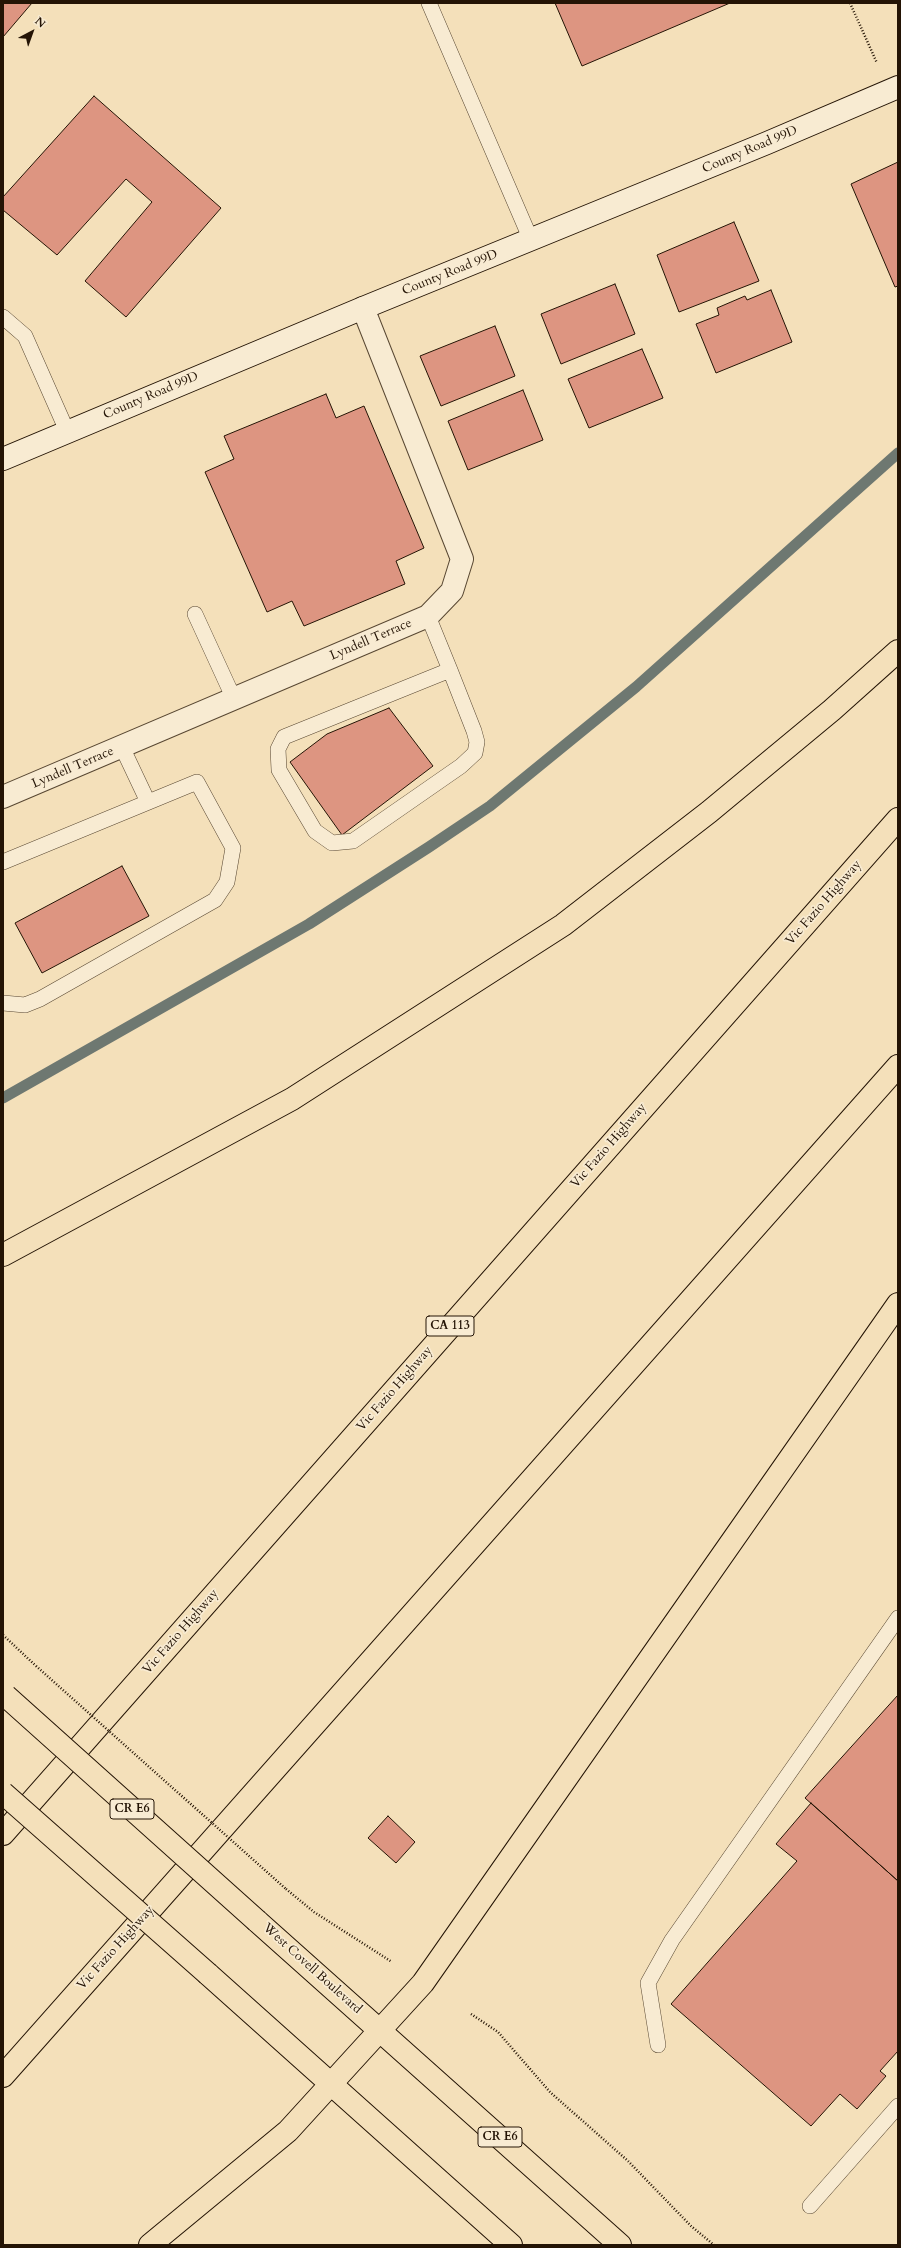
<!DOCTYPE html>
<html>
<head>
<meta charset="utf-8">
<style>
  body { margin:0 }
  #map { position:relative; width:901px; height:2248px; overflow:hidden; background:#f4e0ba; font-family:Cardo,serif }
  canvas { display:block }
  .frame { position:absolute; inset:0; border:4px solid #241405; pointer-events:none }
  .north { position:absolute; left:12px; top:12px; width:40px; height:40px; -webkit-text-stroke:3px #f8ebd2; paint-order:stroke; rotate:41deg; font-size:11px; font-weight:700; line-height:16px; text-align:center; color:#241405 }
  .north::after { content:''; display:block; margin:auto; width:14px; height:18px; background:#241405; clip-path:polygon(50% 0,100% 100%,50% 72%,0 100%) }
</style>
</head>
<body>
<div id="map">
<canvas width="901" height="2248"></canvas>
<div class="frame"></div>
<div class="north">N</div>
</div>
<script>
const ctx = document.querySelector('canvas').getContext('2d');
ctx.lineJoin = 'round';
const toPath = rows => new Path2D(rows.map(r => 'M' + r).join(''));
function trace(path, color, width, dash) { ctx.strokeStyle = color; ctx.lineWidth = width; ctx.lineCap = dash ? 'butt' : 'round'; ctx.setLineDash(dash || []); ctx.stroke(path); }
function fill(path, color) { ctx.fillStyle = color; ctx.fill(path, 'evenodd'); }
function label(font, color, halo, rows, align = 'center') {
  ctx.font = font + ' Cardo,serif'; ctx.lineWidth = 3.5; ctx.setLineDash([]); ctx.textBaseline = 'middle'; ctx.strokeStyle = halo; ctx.fillStyle = color; for (const [text, x, y, turn = 0] of rows) {
    ctx.save(); ctx.translate(x, y); ctx.rotate((+turn || 0) * Math.PI / 180); ctx.textAlign = isNaN(turn) ? turn : align; if (halo) ctx.strokeText(text, 0, 0); ctx.fillText(text, 0, 0); ctx.restore();
  }
}
const stream = toPath([
  [3,1098,309,924,429,847,490,806,636,687,898,453]
]);
const building = toPath([
  [3,3,32,3,3,37,3,3],
  [555,3,730,3,582,66,555,3],
  [94,96,221,208,126,317,85,281,152,202,126,179,57,255,3,210,3,197,94,96],
  [898,162,898,286,895,287,851,184,898,162],
  [734,222,759,281,679,312,657,255,734,222],
  [615,284,635,334,561,364,541,314,615,284],
  [771,290,792,342,716,373,696,324,719,315,717,308,745,296,747,300,771,290],
  [495,326,515,376,441,406,420,356,495,326],
  [642,349,663,398,589,428,568,379,642,349],
  [523,390,543,440,468,470,448,421,523,390],
  [326,394,336,418,364,406,424,548,396,561,405,584,304,626,292,601,267,612,205,472,234,459,224,436,326,394],
  [389,708,433,766,342,835,290,762,327,734,389,708],
  [122,866,149,916,42,973,15,923,122,866],
  [898,1695,898,1881,805,1798,898,1695],
  [811,1803,898,1881,898,2051,880,2071,886,2076,857,2109,840,2094,811,2126,671,2004,797,1861,776,1844,811,1803],
  [388,1816,415,1842,396,1863,368,1838,388,1816]
]);
const path = toPath([
  [850,3,877,63],
  [3,1635,36,1666],
  [286,1889,314,1912,392,1962],
  [471,2014,498,2032,550,2092,628,2161,691,2226,714,2245]
]);
const lane = toPath([
  [429,3,531,240],
  [3,317,25,336,67,431],
  [195,614,234,699],
  [428,616,450,670,474,731,477,742,475,753,461,766,353,841,332,843,315,831,279,770,278,749,284,737,450,670],
  [122,747,148,802],
  [3,862,197,782,233,848,227,882,215,900,40,999,25,1005,3,1003],
  [658,2045,648,1983,672,1940,898,1618],
  [810,2206,898,2106]
]);
const street = toPath([
  [3,797,428,616,452,591,462,559,363,308]
]);
const secondary = toPath([
  [3,459,363,308,767,143,898,87]
]);
const primary = toPath([
  [257,1921,620,2245],
  [208,1974,511,2245]
]);
const highway = toPath([
  [3,1255,292,1099,563,925,709,812,832,710,898,651],
  [3,1834,898,819],
  [3,2076,898,1066],
  [150,2245,288,2131,423,1983,898,1304]
]);
const pathBridge = toPath([
  [36,1666,286,1889]
]);
const primaryBridge = toPath([
  [6,1696,257,1921],
  [3,1793,208,1974]
]);
const shields = [
  [450,1326,48],
  [132,1809,44],
  [500,2137,44]
];
const shieldNames = [
  ["CA 113",450,1326],
  ["CR E6",132,1809],
  ["CR E6",500,2137]
];
const streetNames = [
  ["County Road 99D",750,150,-23],
  ["County Road 99D",450,273,-22],
  ["County Road 99D",151,396,-23],
  ["Lyndell Terrace",371,640,-23],
  ["Lyndell Terrace",73,768,-23],
  ["Vic Fazio Highway",824,903,-49],
  ["Vic Fazio Highway",609,1146,-49],
  ["Vic Fazio Highway",395,1389,-49],
  ["Vic Fazio Highway",181,1632,-49],
  ["Vic Fazio Highway",116,1948,-48],
  ["West Covell Boulevard",312,1969,42]
];
trace(stream, '#6e7871', 11);
fill(building, '#dd9581');
trace(building, '#241405', 1);
trace(lane, '#584732', 16);
trace(street, '#584732', 24);
trace(secondary, '#241405', 24);
trace(primary, '#241405', 24);
trace(highway, '#241405', 24);
trace(path, '#241405', 2.5, [1, 2]);
trace(lane, '#f8ebd2', 15);
trace(street, '#f8ebd2', 22);
trace(secondary, '#f8ebd2', 22);
trace(primary, '#f4e0ba', 22);
trace(highway, '#f4e0ba', 22);
trace(primaryBridge, '#241405', 24, []);
trace(pathBridge, '#241405', 2.5, [1, 2]);
trace(primaryBridge, '#f4e0ba', 22);
for (const [x, y, w] of shields) { const box = new Path2D(); box.roundRect(x - w / 2, y - 10, w, 20, 3); ctx.fillStyle = '#f8ebd2'; ctx.fill(box); trace(box, '#241405', 1); }
label('bold 12px', '#241405', null, shieldNames);
label('13px', '#241405', '#f8ebd2', streetNames);
</script>
</body>
</html>
